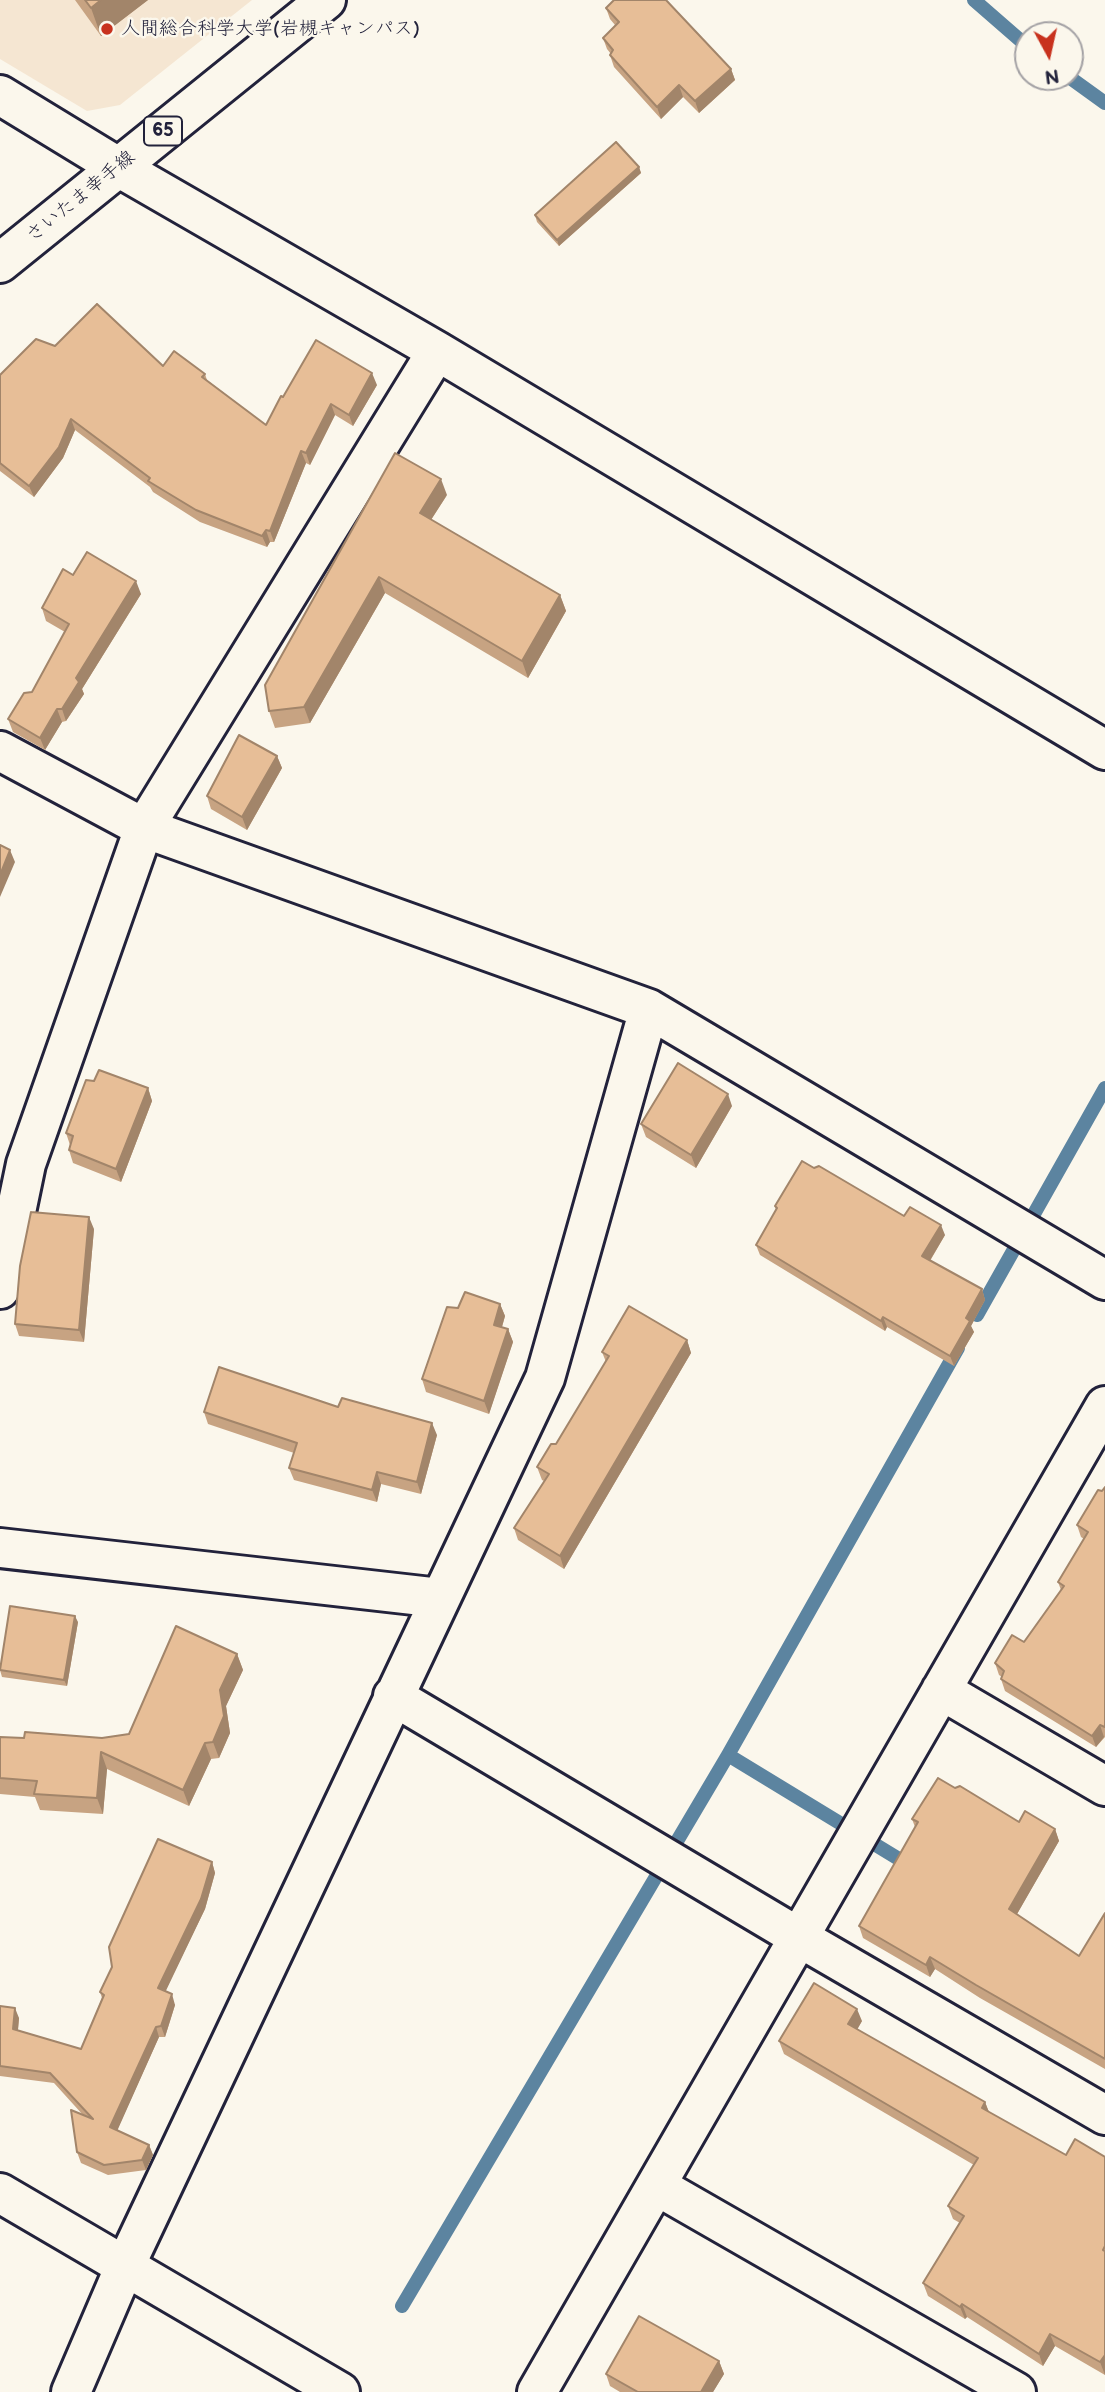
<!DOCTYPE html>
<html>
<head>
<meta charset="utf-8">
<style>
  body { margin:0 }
  #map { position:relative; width:1105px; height:2392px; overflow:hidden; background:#fbf7ec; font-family:"Balsamiq Sans",sans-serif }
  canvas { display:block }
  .north { position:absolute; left:1014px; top:21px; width:70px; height:70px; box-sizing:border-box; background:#fbf7ec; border:2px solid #a4a2a5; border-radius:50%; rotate:172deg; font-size:19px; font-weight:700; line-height:28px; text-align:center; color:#22223b }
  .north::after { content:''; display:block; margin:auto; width:24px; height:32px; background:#c8321e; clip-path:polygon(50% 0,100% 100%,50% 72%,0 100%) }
</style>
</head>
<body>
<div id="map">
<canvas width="1105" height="2392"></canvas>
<div class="north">N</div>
</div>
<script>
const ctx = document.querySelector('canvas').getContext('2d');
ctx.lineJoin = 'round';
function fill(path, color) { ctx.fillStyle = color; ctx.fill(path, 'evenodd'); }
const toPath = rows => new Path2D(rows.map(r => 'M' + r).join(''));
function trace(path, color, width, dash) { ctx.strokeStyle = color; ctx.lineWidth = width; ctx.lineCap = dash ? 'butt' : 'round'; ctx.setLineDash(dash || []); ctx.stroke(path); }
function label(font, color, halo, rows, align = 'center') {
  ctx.font = font + ' "Balsamiq Sans","Klee One",sans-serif'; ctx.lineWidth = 5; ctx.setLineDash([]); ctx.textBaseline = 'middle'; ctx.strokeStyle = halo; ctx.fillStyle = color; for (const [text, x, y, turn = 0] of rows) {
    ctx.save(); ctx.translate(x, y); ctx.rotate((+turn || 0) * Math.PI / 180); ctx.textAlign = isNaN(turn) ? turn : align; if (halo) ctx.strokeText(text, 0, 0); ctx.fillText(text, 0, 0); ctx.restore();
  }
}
const built = toPath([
  [0,0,252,0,120,105,87,111,0,59]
]);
const stream = toPath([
  [974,0,1028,47],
  [1069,77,1105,103],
  [977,1315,1105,1088],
  [728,1755,912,1867],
  [402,2306,728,1755,958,1348]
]);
const street = toPath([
  [0,95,118,167,437,351,1105,750],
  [0,751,144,828,649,1009,1105,1280],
  [0,1289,26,1164,144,828,437,351],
  [0,1548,440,1598],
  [941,1690,1105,1786],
  [393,1696,800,1938,1105,2115],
  [657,2186,1016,2392],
  [71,2392,125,2266,545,1378,649,1009],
  [537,2392,1105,1406]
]);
const secondary = toPath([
  [0,2193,340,2392]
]);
const primary = toPath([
  [0,263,326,0]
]);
const wall = toPath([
  [75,0,148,0,101,36],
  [606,8,731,69,735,80,699,113,683,97,661,119,614,67,610,55,611,54,607,49,603,38,615,25,610,19],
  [639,167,641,173,559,246,537,222,535,215],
  [55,346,205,374,207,380,266,425,283,397,377,385,353,426,335,415,310,465,306,463,274,542,270,542,267,547,200,522,153,492,150,487,75,430,63,458,34,497,0,471,0,375],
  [447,495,431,520,560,595,566,611,528,678,385,593,310,723,275,728,269,711],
  [73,575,141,594,82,689,84,694,66,721,62,722,45,750,13,732,8,719,32,692,65,632,46,621,42,608],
  [277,756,282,768,247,830,211,809,207,796],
  [148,1088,152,1101,121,1182,73,1163,69,1150,70,1145,66,1133],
  [732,1106,696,1168,646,1137,641,1124],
  [814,1168,904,1216,945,1235,930,1261,982,1289,985,1300,971,1326,974,1332,954,1366,887,1327,885,1331,760,1255,756,1245,776,1210,775,1206],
  [94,1229,84,1342,19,1336,15,1324],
  [500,1304,505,1316,502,1327,508,1329,513,1342,489,1414,426,1392,422,1379,458,1308],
  [687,1340,691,1353,564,1569,518,1540,514,1528,544,1481,542,1480,537,1467,556,1444,606,1362,602,1352],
  [338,1407,437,1435,421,1494,381,1484,377,1502,294,1480,289,1468,294,1453,208,1424,204,1412],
  [1105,1487,1105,1737,1096,1747,1005,1691,1001,1679,1002,1677,999,1675,995,1663,1024,1642,1061,1590,1058,1582,1084,1539,1081,1537,1077,1525],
  [78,1622,67,1686,2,1677,0,1670],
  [237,1654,243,1670,226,1706,230,1733,219,1758,211,1759,189,1806,107,1769,103,1814,40,1810,35,1797,0,1794,0,1737,102,1738,129,1734],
  [955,1788,1019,1822,1055,1829,1059,1841,1017,1914,1079,1956,1105,1913,1105,2069,980,1998,935,1969,930,1977,863,1938,859,1926,915,1827,912,1819],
  [212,1862,215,1873,205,1909,165,1991,175,2005,165,2037,159,2037,117,2130,149,2145,153,2155,146,2170,108,2175,81,2163,77,2152,83,2115,54,2083,0,2076,0,2006,19,2018,18,2030,81,2049,102,1998,100,1992],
  [862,2021,857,2029,985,2102,989,2112,1066,2155,1105,2157,1105,2375,1055,2346,1043,2366,967,2317,965,2319,928,2296,923,2283,960,2223,953,2219,948,2206,974,2165,784,2054,779,2041],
  [719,2361,724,2374,713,2392,620,2392,610,2386,606,2374]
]);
const shadedWall = toPath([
  [101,0,148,0,101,36,91,8],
  [731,69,735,80,699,113,695,101],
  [679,85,683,97,661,119,657,107],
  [639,167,641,173,559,246,557,240],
  [372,373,377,385,353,426,349,415],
  [331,404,335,415,310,465,306,453],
  [71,419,75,430,63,458,34,497,29,486],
  [301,451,306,463,274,542,270,531],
  [441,479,447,495,425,529,420,513],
  [266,530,270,542,267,547,262,536],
  [379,577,385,593,310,723,304,707],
  [136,581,141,594,82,689,84,694,66,721,62,709,76,678],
  [560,595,566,611,528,678,522,661],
  [57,709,62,722,45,750,40,738],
  [277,756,282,768,247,830,242,817],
  [10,850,15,862,0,897,0,875],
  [148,1088,152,1101,121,1182,116,1169],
  [728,1094,732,1106,696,1168,691,1155],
  [89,1217,94,1229,84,1342,79,1330],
  [941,1225,945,1235,926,1267,922,1256],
  [982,1289,985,1300,971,1326,974,1332,954,1366,950,1356,966,1318],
  [500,1304,505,1316,499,1337,494,1325],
  [883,1317,887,1327,885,1331,881,1321],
  [508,1329,513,1342,489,1414,484,1401],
  [687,1340,691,1353,564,1569,560,1556],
  [432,1423,437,1435,421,1494,417,1482],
  [377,1472,381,1484,377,1502,372,1490],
  [75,1616,78,1622,67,1686,64,1680],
  [237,1654,243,1670,226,1706,230,1733,219,1758,213,1742,220,1690],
  [1100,1725,1104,1737,1096,1747,1092,1736],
  [205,1743,211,1759,189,1806,183,1790],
  [101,1752,107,1769,103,1814,97,1798],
  [1055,1829,1059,1841,1013,1921,1009,1909],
  [212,1862,215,1873,205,1909,162,1999,158,1988],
  [930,1957,935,1969,930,1977,926,1965],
  [172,1994,175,2005,165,2037,161,2026],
  [15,2008,19,2018,17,2040,13,2029],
  [857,2009,862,2021,853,2037,848,2024],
  [156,2027,159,2037,114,2138,110,2127],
  [985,2102,990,2115,982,2108],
  [149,2145,153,2155,146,2170,142,2160],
  [962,2304,967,2317,965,2319,960,2307],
  [1050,2334,1055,2346,1043,2366,1039,2354],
  [1105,2355,1105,2375,1100,2362],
  [719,2361,724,2374,713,2392,701,2392]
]);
const building = toPath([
  [85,0,101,0,91,8,85,0],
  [614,0,666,0,731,69,695,101,679,85,657,107,610,55,613,50,603,38,619,22,606,8,614,0],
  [616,142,639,167,557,240,535,215,616,142],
  [97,304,163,366,174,351,205,374,202,377,266,425,281,396,283,397,316,340,372,373,349,415,331,404,306,453,301,451,270,531,266,530,262,536,196,510,148,481,150,478,71,419,59,447,29,486,0,463,0,375,36,339,55,346,97,304],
  [395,453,441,479,420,513,560,595,522,661,379,577,304,707,269,711,265,685,395,453],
  [87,552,136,581,76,678,79,682,62,709,57,709,40,738,8,719,24,693,32,692,69,624,42,608,63,569,73,575,87,552],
  [239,735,277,756,242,817,207,796,239,735],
  [0,845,10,850,0,875,0,845],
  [678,1063,728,1094,691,1155,641,1124,678,1063],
  [99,1070,148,1088,116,1169,69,1150,73,1136,66,1133,86,1080,94,1081,99,1070],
  [802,1161,814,1168,819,1166,904,1216,910,1207,941,1225,922,1256,982,1289,966,1318,970,1321,950,1356,883,1317,881,1321,756,1245,777,1208,775,1206,802,1161],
  [31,1212,89,1217,79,1330,15,1324,20,1266,31,1212],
  [465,1292,500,1304,494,1325,508,1329,484,1401,422,1379,447,1307,458,1308,465,1292],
  [629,1306,687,1340,560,1556,514,1528,549,1474,537,1467,551,1444,556,1444,609,1356,602,1352,629,1306],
  [219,1367,338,1407,342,1398,432,1423,417,1482,377,1472,372,1490,289,1468,297,1443,204,1412,219,1367],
  [1105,1487,1105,1727,1100,1725,1092,1736,1001,1679,1004,1671,995,1663,1012,1635,1024,1642,1064,1586,1058,1582,1088,1532,1077,1525,1098,1490,1102,1491,1105,1487],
  [10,1606,75,1616,64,1680,0,1670,10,1606],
  [176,1626,237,1654,220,1690,224,1716,213,1742,205,1743,183,1790,101,1752,97,1798,34,1794,37,1781,0,1778,0,1737,24,1738,25,1732,102,1738,129,1734,176,1626],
  [938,1778,955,1788,960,1786,1019,1822,1025,1811,1055,1829,1009,1909,1079,1956,1105,1913,1105,2059,976,1985,930,1957,926,1965,859,1926,918,1822,912,1819,938,1778],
  [158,1839,212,1862,201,1899,158,1988,172,1994,161,2026,156,2027,110,2127,149,2145,142,2160,104,2165,77,2152,71,2110,93,2119,50,2073,0,2066,0,2006,15,2008,13,2029,81,2049,104,1995,100,1992,112,1967,109,1947,158,1839],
  [814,1983,857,2009,848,2024,985,2102,982,2108,1066,2155,1075,2139,1105,2157,1105,2246,1103,2250,1105,2251,1105,2355,1100,2362,1050,2334,1039,2354,962,2304,960,2307,923,2283,964,2216,948,2206,978,2158,779,2041,814,1983],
  [639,2316,719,2361,701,2392,638,2392,606,2374,639,2316]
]);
const markers = [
  [107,29,7,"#c8321e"]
];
const shields = [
  [163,131,38]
];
const shieldNames = [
  ["65",163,131]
];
const poiNames = [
  ["人間総合科学大学(岩槻キャンパス)",121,29]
];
const streetNames = [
  ["さいたま幸手線",81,197,-39]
];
fill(built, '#f5e6d2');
trace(stream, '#5c84a0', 14);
trace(street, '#22223b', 44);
trace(secondary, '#22223b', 44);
trace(primary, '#22223b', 44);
trace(street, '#fbf7ec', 38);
trace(secondary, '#fbf7ec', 38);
trace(primary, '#fbf7ec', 38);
fill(wall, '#c7a382');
fill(shadedWall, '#a2856a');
fill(building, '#e7be97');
trace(building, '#a2856a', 2);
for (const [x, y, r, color] of markers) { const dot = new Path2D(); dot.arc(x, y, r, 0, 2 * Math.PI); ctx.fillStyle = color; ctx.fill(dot); trace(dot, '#fbf7ec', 2.5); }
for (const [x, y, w] of shields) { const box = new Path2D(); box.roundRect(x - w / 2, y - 14.5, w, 29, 5); ctx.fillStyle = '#fbf7ec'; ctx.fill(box); trace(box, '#22223b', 2); }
label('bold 18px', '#22223b', null, shieldNames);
label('19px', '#22223b', '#fbf7ec', poiNames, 'left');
label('19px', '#22223b', '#fbf7ec', streetNames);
</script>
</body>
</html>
